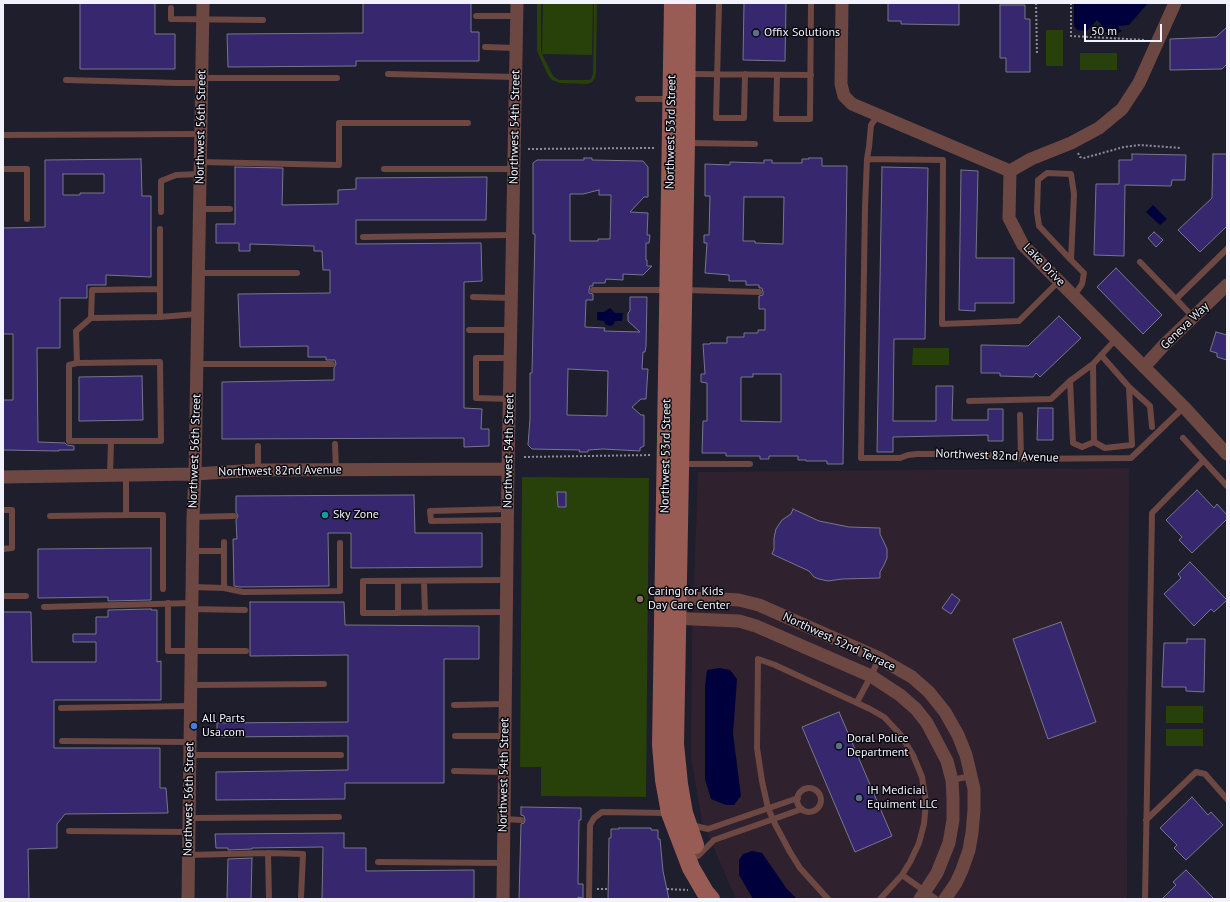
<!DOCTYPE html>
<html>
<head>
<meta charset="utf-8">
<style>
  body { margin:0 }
  #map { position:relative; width:1230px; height:902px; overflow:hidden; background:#1e1e2d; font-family:"PT Sans",sans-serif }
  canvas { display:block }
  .frame { position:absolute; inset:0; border:4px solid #f1f2fc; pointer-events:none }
  .scale { position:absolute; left:1084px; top:24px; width:78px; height:18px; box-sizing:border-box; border:2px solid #f1f2fc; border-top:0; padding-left:5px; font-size:12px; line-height:14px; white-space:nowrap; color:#f1f2fc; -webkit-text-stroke:3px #09090f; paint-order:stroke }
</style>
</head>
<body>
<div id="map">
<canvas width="1230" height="902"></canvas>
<div class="frame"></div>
<div class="scale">50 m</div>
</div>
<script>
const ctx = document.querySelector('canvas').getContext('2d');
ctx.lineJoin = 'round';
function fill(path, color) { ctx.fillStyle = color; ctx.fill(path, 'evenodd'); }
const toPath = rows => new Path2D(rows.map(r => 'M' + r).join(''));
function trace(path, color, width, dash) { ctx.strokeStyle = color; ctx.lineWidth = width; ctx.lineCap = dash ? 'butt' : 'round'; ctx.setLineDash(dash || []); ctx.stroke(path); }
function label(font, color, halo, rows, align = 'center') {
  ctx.font = font + ' "PT Sans",sans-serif'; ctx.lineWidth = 3; ctx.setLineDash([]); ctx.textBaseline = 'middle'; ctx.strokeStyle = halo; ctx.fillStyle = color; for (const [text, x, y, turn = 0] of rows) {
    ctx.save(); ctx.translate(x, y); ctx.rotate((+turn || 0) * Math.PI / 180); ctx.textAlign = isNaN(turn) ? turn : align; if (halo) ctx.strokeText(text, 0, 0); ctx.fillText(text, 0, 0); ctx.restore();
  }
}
const commercial = toPath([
  [1129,468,1127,899,736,899,702,821,691,758,692,636,698,472]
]);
const green = toPath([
  [537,3,541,3,541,52,553,76,559,80,587,80,591,79,593,74,594,3,597,3,596,72,595,78,592,82,587,84,560,83,552,80,548,75,537,51],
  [543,3,593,3,592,55,542,54],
  [1046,30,1063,30,1063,66,1046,66],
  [1080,53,1117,53,1117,70,1080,70],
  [913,348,949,348,949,365,912,365],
  [522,477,649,478,646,797,541,796,541,767,520,767],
  [1166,706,1203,706,1203,723,1166,723],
  [1166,729,1203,729,1203,746,1166,746]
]);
const water = toPath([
  [1074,3,1148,3,1129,25,1119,26,1119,29,1122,31,1118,33,1104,32,1101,24,1097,20,1087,31,1077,30,1074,26],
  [1153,205,1167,219,1160,225,1146,212],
  [610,308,615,313,623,313,622,321,615,321,613,325,610,326,606,325,604,321,597,320,597,312,604,312],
  [720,668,730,670,737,679,733,734,741,796,734,805,726,805,711,799,705,779,705,686,707,670],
  [752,851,762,853,787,889,797,899,753,899,739,875,739,860,743,854]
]);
const building = toPath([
  [80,3,155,3,155,34,175,34,175,69,80,69,80,3],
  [363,3,471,3,471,32,479,32,479,61,356,61,356,66,228,67,227,34,363,33,363,3],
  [744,3,786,3,785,61,743,60,744,3],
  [888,3,959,3,959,25,901,24,901,21,888,21,888,3],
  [1000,5,1025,5,1025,19,1030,19,1030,72,1006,72,1006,58,1000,58,1000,5],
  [1227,27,1227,64,1222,69,1170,70,1170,39,1216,37,1227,27],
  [1132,154,1186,155,1185,180,1172,180,1171,186,1125,185,1124,256,1094,255,1096,184,1119,184,1119,160,1132,160,1132,154],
  [1213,154,1227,154,1227,226,1200,252,1178,230,1212,198,1213,154],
  [584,158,592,158,592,160,643,161,648,167,648,197,644,197,630,212,648,213,647,235,650,235,649,243,646,243,646,260,647,260,647,266,652,266,643,275,623,274,623,280,606,279,605,283,593,283,593,286,590,286,589,290,589,293,593,294,593,300,586,300,585,327,605,328,604,331,640,332,628,321,628,313,630,311,630,297,647,297,646,346,645,352,643,352,642,369,648,369,646,399,641,399,632,407,641,415,644,415,644,446,640,448,640,451,603,449,588,450,588,452,579,452,580,450,532,449,528,445,530,419,530,373,532,373,535,234,533,234,533,163,537,160,584,160,584,158],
  [599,190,599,195,611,195,610,239,598,239,598,241,570,241,570,194,583,194,599,190],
  [568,369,608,371,607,416,567,415,568,369],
  [809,158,822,158,822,166,847,166,843,464,827,464,827,461,806,461,806,460,798,460,798,456,769,456,769,459,760,459,760,456,726,456,726,453,702,453,703,421,707,421,707,383,701,382,701,374,705,374,703,344,710,344,710,343,727,343,727,337,744,337,744,333,758,333,758,330,765,330,765,309,759,309,759,296,763,295,763,292,762,288,759,288,759,285,746,285,746,281,729,281,729,275,705,273,707,243,704,243,704,235,709,235,710,196,705,196,705,164,730,165,730,162,764,163,764,160,772,160,772,163,802,163,802,159,809,159,809,158],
  [744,197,784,197,783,244,755,243,755,241,743,241,744,197],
  [753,374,781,374,781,422,741,421,741,377,753,377,753,374],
  [141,159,142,196,151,196,151,277,106,275,106,285,87,285,87,298,60,298,60,348,37,348,38,442,65,443,67,445,74,446,74,450,59,450,59,451,3,450,3,400,13,400,13,334,3,334,3,228,45,227,45,160,141,159],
  [63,174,104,174,104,193,80,193,80,195,63,195,63,174],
  [235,167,283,168,282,205,338,204,338,190,356,189,356,178,487,177,486,220,356,220,356,244,481,243,482,281,464,282,464,408,482,409,481,429,489,429,489,446,464,447,464,438,222,439,222,382,334,380,334,368,336,364,335,360,326,360,326,357,308,357,308,346,240,347,238,294,330,293,330,270,323,270,322,251,314,251,314,246,250,244,250,251,239,251,239,243,216,243,216,224,235,224,235,167],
  [882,167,928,168,925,339,894,339,893,421,936,421,936,386,953,386,952,420,988,420,988,409,1003,409,1003,441,988,441,988,435,893,437,893,452,877,452,882,167],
  [961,170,978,171,976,258,1014,258,1014,303,975,303,975,311,959,310,961,170],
  [1154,232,1163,240,1156,247,1148,238,1154,232],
  [1116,268,1162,315,1143,334,1097,287,1116,268],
  [1059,316,1081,338,1040,377,1036,373,1033,377,1000,376,1000,373,981,373,981,345,1028,346,1059,316],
  [1216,332,1227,335,1227,360,1217,357,1217,353,1210,351,1216,332],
  [142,376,143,420,79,421,79,377,142,376],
  [1038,408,1053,408,1053,440,1037,440,1038,408],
  [1197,490,1214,508,1217,504,1227,515,1227,519,1192,553,1179,540,1182,537,1166,520,1197,490],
  [557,492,566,492,566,507,558,507,557,492],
  [414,495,415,533,482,533,482,567,351,568,351,533,328,533,329,586,240,587,234,586,233,539,237,539,236,520,238,516,236,512,236,496,414,495],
  [793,509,819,521,849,527,880,528,880,534,887,549,887,558,884,565,880,572,880,578,842,579,828,581,819,579,814,577,809,571,772,554,774,549,774,538,776,529,782,520,791,514,793,509],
  [151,548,151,600,108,601,108,597,38,598,38,549,151,548],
  [1190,562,1227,600,1214,612,1211,609,1194,626,1164,594,1181,578,1178,574,1190,562],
  [952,594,960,600,951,614,942,608,952,594],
  [250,602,344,602,345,625,479,626,479,659,444,659,444,783,345,783,345,799,216,800,216,772,348,770,348,736,217,737,217,723,348,722,348,655,250,656,250,602],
  [151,609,151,610,157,610,157,662,161,661,161,700,54,700,54,748,160,748,160,788,166,788,168,813,65,814,57,824,57,848,28,849,29,899,3,899,3,612,31,612,32,662,96,662,96,642,73,642,73,634,96,634,96,617,108,617,108,610,151,609],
  [1061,622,1096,722,1048,739,1013,639,1061,622],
  [1187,639,1205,639,1204,692,1186,691,1186,687,1162,687,1164,643,1187,643,1187,639],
  [839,712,892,836,855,852,802,727,839,712],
  [1192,797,1208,815,1211,812,1223,825,1186,860,1174,848,1177,845,1160,828,1192,797],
  [521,807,581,808,581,820,579,820,578,884,583,884,583,898,578,897,578,899,519,899,521,824,524,823,525,820,524,816,521,815,521,807],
  [619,828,651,828,651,830,658,830,658,839,660,839,663,871,669,899,608,899,609,838,611,838,611,829,619,829,619,828],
  [344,833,344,848,366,848,366,871,474,870,474,899,322,899,323,847,252,848,252,849,228,850,228,848,216,848,215,834,344,833],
  [252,858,251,899,227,899,228,859,252,858],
  [1186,870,1214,899,1162,899,1176,885,1173,882,1186,870]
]);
const path = toPath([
  [1036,3,1037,55],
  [1071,3,1071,36,1146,40],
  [528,149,655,148],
  [1078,153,1080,157,1084,158,1124,147,1140,145,1181,148],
  [524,457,652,455],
  [597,889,608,889],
  [667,889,688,890]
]);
const lane = toPath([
  [719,3,716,118,744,118,745,74],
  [171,8,171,19,263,20],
  [476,16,517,16],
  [485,47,516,48],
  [388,74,516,77],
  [688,74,811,75],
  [777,75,776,119,810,119,811,3],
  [202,78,337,78],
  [66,80,178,83,201,83],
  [638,99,670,99],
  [878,115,871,125,869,147,867,159,865,207,861,458,900,458,908,455,917,454,980,454,1021,459,1131,458,1184,407],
  [3,135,201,134],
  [688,143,755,144],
  [867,159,943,160,942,324,1019,321,1059,281],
  [200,162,339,165,339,123,468,123],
  [3,169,27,169,27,219],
  [384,169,515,169],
  [199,209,230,209],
  [161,212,161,181,176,175,200,174],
  [160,229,160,317,197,314],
  [363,237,513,235],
  [1071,260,1074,194,1071,174,1047,173,1038,180,1037,212,1039,226,1071,260,1084,273,1082,284,1074,296],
  [1140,262,1176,299],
  [198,273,297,273],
  [160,289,92,290,91,318,160,317],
  [593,290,667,290],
  [685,290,759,292],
  [473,297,512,298],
  [1193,317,1176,299,1227,249],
  [469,330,511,330],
  [1101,355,1129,387],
  [77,363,69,365,69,441,161,441,160,362,77,363,76,331,91,318],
  [197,364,332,364],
  [1093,364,1070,381,1073,443,1082,447,1094,442,1093,364,1116,339],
  [510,399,476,398,476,358,511,358],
  [969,401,1051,399,1070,381],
  [1020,415,1021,459],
  [1183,438,1227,486],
  [1094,442,1105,448,1132,445,1129,387,1150,406,1152,427],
  [335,444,336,470],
  [682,464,750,464],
  [258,470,258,446],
  [110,475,111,441],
  [3,510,12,510,12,548,3,549],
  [126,515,163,515,163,589],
  [50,516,126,515,126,475],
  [193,517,234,516],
  [508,520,431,521,430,511,508,509],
  [192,551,224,551],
  [424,581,425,613],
  [192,587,224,588,224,542],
  [224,588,243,592,340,591,340,543],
  [3,596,26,596],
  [168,603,168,651,246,651],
  [44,607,192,603],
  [191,609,245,610],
  [506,612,363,613,363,581,507,580],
  [398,613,398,581],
  [190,685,324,684],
  [857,702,871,676,879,658],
  [454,705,505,704],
  [61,708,190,706],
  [455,736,505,736],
  [62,741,190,742],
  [190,755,341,755],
  [454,771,504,772],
  [952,780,971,776],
  '797 800a12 12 0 1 1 24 0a12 12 0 1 1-24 0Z',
  [189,818,339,817],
  [504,819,521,820],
  [1146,820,1196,772,1205,774,1227,799],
  [691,825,708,829,798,798],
  [69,831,189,832],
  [268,853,303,854,301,897],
  [188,855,268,853,269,899],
  [698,856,714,840,802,809],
  [378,862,503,863],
  [902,875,936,899],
  [589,899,590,825,594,818,602,812,668,813],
  [828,899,800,868,790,852,775,824,768,808,762,781,757,748,758,659,775,665,870,709,884,717,900,734,913,755,922,777,926,802,924,824,919,843,910,862,902,875,880,899],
  [1145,899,1152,513,1203,461]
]);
const street = toPath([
  [842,3,841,84,844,96,852,104,1010,171],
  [1010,171,1009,218,1023,245,1184,407,1227,454],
  [1010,171,1031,159,1071,143,1099,128,1122,109,1139,83,1175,3],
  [1144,367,1165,344,1227,285],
  [3,477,195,474,258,470,508,469],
  [669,598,722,599,739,600,759,605,879,658,912,677,929,692,945,712,958,735,966,755,974,789,974,810,972,833,969,850,962,870,956,883,945,899],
  [669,618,739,621,756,626,871,676,900,695,916,709,927,723,947,761,952,780,953,798,953,820,949,843,937,873,920,899],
  [188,899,193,517,195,474,203,3],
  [503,899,508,469,517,3]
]);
const secondary = toPath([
  [673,3,661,745,664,780,670,813,691,868,705,892,711,899],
  [687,3,686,143,675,744,679,784,684,813,695,845]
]);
const markers = [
  [756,33,4,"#5c6f8a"],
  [325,515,4,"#0f9aa8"],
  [640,599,4,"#8d6e63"],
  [194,726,4,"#3f7fe0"],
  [839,746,4,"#5c6f8a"],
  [859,798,4,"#5c6f8a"]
];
const poiNames = [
  ["Offix Solutions",764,33],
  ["Sky Zone",333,515],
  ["Caring for Kids",648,592],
  ["Day Care Center",648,606],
  ["All Parts",202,719],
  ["Usa.com",202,733],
  ["Doral Police",847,739],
  ["Department",847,753],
  ["IH Medicial",867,791],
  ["Equiment LLC",867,805]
];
const streetNames = [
  ["Northwest 56th Street",201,127,-89],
  ["Northwest 54th Street",515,127,-89],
  ["Northwest 53rd Street",671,132,-89],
  ["Lake Drive",1044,265,46],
  ["Geneva Way",1185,326,-44],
  ["Northwest 56th Street",195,451,-88],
  ["Northwest 54th Street",509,451,-89],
  ["Northwest 53rd Street",666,456,-89],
  ["Northwest 82nd Avenue",997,456,2],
  ["Northwest 82nd Avenue",280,471,-1],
  ["Northwest 52nd Terrace",839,642,25],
  ["Northwest 54th Street",504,775,-89],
  ["Northwest 56th Street",189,799,-89]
];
fill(commercial, '#2f212e');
fill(green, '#28400a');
fill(water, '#00003c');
fill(building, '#37276f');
trace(building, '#777689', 1);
trace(path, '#8d8d9a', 2, [2, 2]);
trace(lane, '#6d4742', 6);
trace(street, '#6d4742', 13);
trace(secondary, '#985c55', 18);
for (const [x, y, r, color] of markers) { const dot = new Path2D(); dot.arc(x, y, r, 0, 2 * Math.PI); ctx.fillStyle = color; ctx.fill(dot); trace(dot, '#09090f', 1.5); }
label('12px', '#f1f2fc', '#09090f', poiNames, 'left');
label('12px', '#f1f2fc', '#09090f', streetNames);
</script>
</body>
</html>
